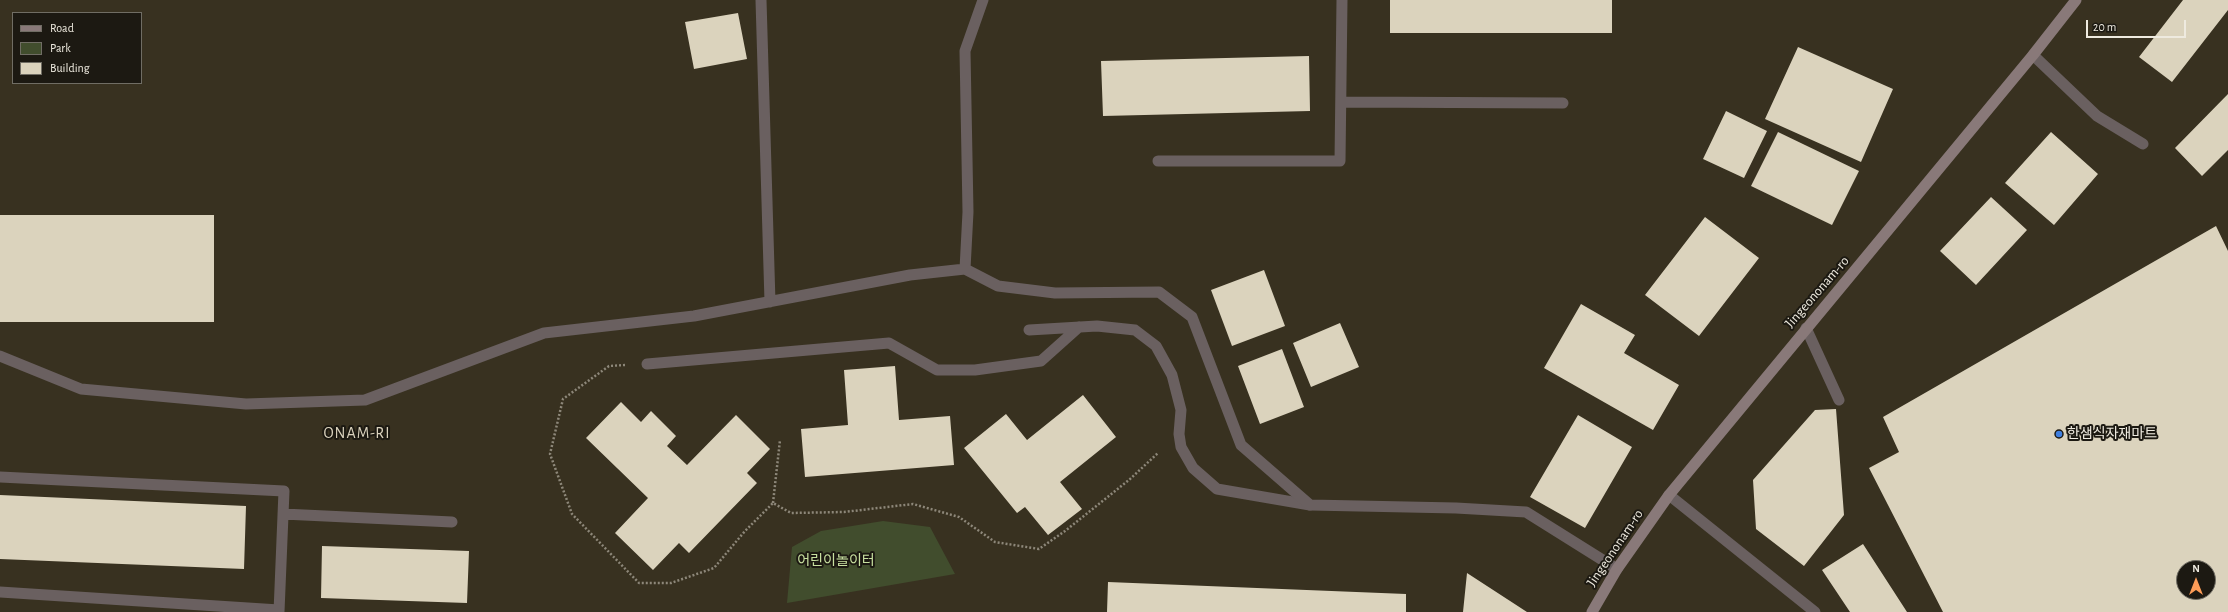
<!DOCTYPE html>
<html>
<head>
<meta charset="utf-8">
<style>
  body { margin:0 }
  #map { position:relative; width:2228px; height:612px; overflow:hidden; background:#383120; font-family:"Alegreya Sans",sans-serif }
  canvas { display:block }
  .legend { position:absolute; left:12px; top:12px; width:130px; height:72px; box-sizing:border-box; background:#1c1912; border:1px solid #706d64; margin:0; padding:5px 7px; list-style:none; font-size:12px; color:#eeeadf }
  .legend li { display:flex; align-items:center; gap:8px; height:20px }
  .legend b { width:20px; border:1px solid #706d64 }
  .north { position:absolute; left:2176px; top:560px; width:40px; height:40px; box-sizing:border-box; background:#1c1912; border:1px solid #706d64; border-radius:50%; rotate:0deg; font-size:11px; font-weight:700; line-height:16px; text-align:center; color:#eeeadf }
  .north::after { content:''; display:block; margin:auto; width:14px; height:18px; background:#fd9c57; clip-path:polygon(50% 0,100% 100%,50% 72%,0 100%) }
  .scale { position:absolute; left:2086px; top:20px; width:100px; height:18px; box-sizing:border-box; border:2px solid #eeeadf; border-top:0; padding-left:5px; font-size:12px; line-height:14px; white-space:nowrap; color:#eeeadf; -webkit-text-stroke:3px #1c1912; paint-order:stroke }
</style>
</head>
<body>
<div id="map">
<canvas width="2228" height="612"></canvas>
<ul class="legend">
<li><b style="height:5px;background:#897979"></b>Road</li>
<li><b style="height:11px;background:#414d2d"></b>Park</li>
<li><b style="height:11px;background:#dbd3bd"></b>Building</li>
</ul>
<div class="north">N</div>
<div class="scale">20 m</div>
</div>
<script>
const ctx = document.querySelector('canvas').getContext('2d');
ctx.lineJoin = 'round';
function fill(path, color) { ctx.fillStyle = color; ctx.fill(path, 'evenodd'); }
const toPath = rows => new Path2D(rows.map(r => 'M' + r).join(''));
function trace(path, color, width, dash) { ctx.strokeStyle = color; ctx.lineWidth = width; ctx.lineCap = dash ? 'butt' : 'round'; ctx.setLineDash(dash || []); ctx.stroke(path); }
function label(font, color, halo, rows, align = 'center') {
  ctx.font = font + ' "Alegreya Sans","Noto Sans KR",sans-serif'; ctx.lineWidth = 4; ctx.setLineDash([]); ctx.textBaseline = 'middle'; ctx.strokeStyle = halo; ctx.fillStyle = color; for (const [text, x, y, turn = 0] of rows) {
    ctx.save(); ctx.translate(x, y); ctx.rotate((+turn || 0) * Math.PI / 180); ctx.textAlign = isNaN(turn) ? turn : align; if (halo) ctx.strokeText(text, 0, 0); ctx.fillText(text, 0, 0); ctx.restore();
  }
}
const green = toPath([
  [883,521,930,527,955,574,787,603,792,547,821,531]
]);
const building = toPath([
  [1390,0,1612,0,1612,33,1390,33],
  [2183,0,2228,0,2228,10,2172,82,2139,57],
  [738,13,747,59,694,69,685,22],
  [1798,47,1893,89,1861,162,1765,119],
  [1309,56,1310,111,1103,116,1101,61],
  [2228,94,2228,150,2202,176,2175,148],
  [1726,111,1767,131,1744,178,1703,159],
  [1778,132,1859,171,1832,225,1751,186],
  [2051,132,2098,174,2054,225,2005,183],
  [1991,197,2027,230,1976,285,1940,251],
  [0,215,214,215,214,322,0,322],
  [1705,217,1759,258,1699,336,1645,295],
  [2216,226,2228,251,2228,612,1943,612,1869,468,1899,452,1883,417],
  [2184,568,2208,568,2208,592,2184,592],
  [1264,270,1285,326,1232,346,1211,290],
  [1581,304,1635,335,1624,353,1679,385,1653,430,1544,368],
  [1340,323,1359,367,1311,387,1293,343],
  [1282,349,1304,407,1260,424,1238,366],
  [895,366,899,420,950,416,954,465,805,477,801,429,848,425,844,370],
  [1083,395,1116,437,1060,482,1082,509,1048,535,1025,507,1017,513,964,448,1006,414,1027,440],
  [621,402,641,422,651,411,676,436,667,446,687,465,736,415,770,449,747,473,757,483,689,553,679,543,653,570,615,533,648,498,586,438],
  [1836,409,1844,515,1804,566,1756,529,1753,480,1815,410],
  [1578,415,1632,447,1585,528,1530,497],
  [0,495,246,506,244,569,0,559],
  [1863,544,1907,612,1850,612,1822,570],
  [322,546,469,551,467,603,321,598],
  [1467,573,1527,612,1463,612],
  [1108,582,1406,594,1406,612,1107,612]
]);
const path = toPath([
  [625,365,609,366,563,399,550,454,572,514,639,583,671,583,714,568,745,531,773,503,791,513,844,512,913,504,959,517,995,542,1039,549,1065,531,1129,480,1158,453],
  [773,503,780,440]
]);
const service = toPath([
  [2033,55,2097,116,2143,144],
  [1341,102,1563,103],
  [1158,161,1340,161,1342,0],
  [1806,328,1839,400],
  [1029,330,1097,326,1135,330,1156,346,1172,375,1181,410,1179,434,1181,447,1193,468,1217,489,1310,505],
  [647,364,889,343,937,370,975,370,1041,361,1079,327],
  [0,477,284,491,279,612],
  [283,514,452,522],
  [0,592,279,610]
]);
const minor = toPath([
  [761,0,770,302],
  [983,0,965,51,968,212,965,269,998,286,1055,293,1159,292,1192,317,1241,445,1310,505,1456,508,1526,512,1617,569],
  [0,356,81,389,246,404,365,400,544,333,694,316,910,275,965,269],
  [1669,495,1815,612]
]);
const secondary = toPath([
  [1592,612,1617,569,1669,495,2033,55,2076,0]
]);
const markers = [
  [2059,434,4,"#3f7fe0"]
];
const streetNames = [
  ["Jingeononam-ro",1817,292,-49],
  ["Jingeononam-ro",1615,548,-56]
];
const poiNames = [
  ["한샘식자재마트",2067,434]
];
const parkNames = [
  ["어린이놀이터",836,561]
];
const quarterNames = [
  ["ONAM-RI",357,433]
];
fill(green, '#414d2d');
fill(building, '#dbd3bd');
trace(path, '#8d8779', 2.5, [2, 2]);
trace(service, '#6a6060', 11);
trace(minor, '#6a6060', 11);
trace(secondary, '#897979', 11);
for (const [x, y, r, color] of markers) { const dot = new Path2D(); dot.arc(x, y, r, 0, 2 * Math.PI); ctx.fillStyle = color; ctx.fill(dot); trace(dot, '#1c1912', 1.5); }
label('14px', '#eeeadf', '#1c1912', streetNames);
label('14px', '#eeeadf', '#1c1912', poiNames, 'left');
label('14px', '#c8e0a0', '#1c1912', parkNames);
ctx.letterSpacing = '1px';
label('16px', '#dad2bd', '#1c1912', quarterNames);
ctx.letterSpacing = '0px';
</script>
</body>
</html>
